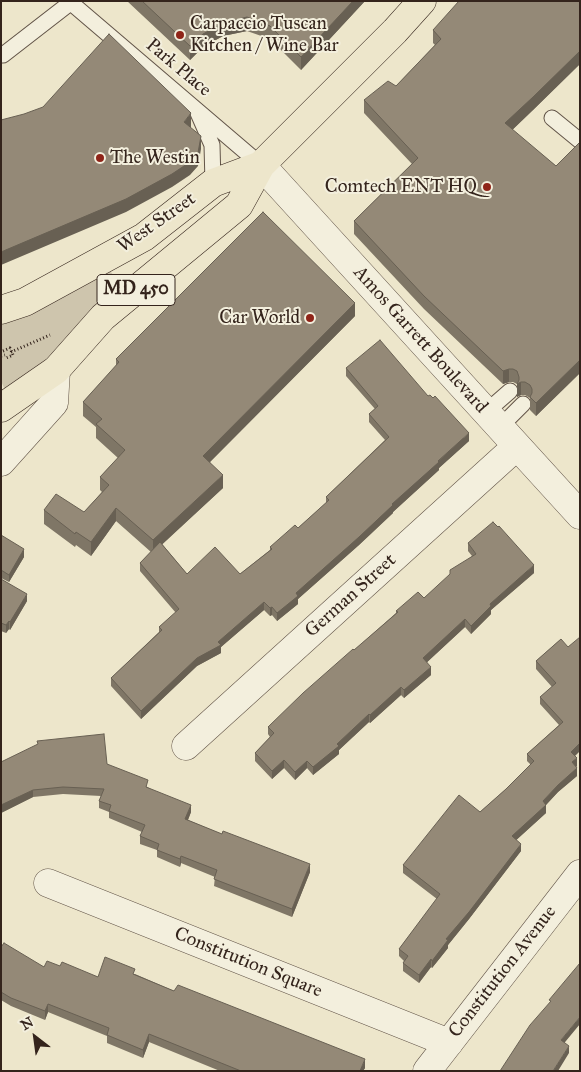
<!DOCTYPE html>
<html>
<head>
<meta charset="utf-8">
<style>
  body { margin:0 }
  #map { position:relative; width:581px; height:1072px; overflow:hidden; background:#ede6cb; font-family:"IM FELL Great Primer",serif }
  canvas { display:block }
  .frame { position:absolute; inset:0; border:2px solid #34241c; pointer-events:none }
  .north { position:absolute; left:10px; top:1012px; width:50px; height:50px; -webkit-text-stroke:4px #f3efdd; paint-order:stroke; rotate:330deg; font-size:14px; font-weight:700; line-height:20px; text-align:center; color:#34241c }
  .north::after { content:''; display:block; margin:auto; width:18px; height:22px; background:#34241c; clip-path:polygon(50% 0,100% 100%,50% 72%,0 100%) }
</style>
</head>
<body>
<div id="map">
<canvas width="581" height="1072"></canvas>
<div class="frame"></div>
<div class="north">N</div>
</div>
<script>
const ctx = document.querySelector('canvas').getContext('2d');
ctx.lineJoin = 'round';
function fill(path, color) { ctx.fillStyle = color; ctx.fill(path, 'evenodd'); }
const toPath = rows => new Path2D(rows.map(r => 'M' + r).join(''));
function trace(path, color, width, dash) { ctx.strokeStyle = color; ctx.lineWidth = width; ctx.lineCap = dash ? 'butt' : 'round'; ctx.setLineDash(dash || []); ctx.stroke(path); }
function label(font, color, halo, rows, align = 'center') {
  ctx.font = font + ' "IM FELL Great Primer",serif'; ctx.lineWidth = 4; ctx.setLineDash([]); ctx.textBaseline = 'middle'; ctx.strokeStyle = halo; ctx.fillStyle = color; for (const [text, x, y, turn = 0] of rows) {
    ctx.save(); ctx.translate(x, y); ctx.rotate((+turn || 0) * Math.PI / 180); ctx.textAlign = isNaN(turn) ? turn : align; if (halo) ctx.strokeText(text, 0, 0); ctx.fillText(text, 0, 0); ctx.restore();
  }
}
const green = toPath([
  [109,270,124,287,39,369,5,390,1,381,1,325]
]);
const path = toPath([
  [3,351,10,348,13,355,6,358],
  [11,352,50,335],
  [1,356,5,355]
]);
const service = toPath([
  [69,1,261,165],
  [1,54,3,55,70,3],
  [198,113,212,145,213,183],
  [552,118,580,141],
  [486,412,510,391],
  [500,427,523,404]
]);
const minor = toPath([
  [261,165,580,515],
  [1,462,54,403,56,370],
  [186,746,517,446],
  [48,883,449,1043],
  [427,1071,580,874]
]);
const primary = toPath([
  [1,310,25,302,144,237,213,183,261,165],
  [1,408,56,370,103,317,239,205,261,165,395,31,422,1]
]);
const wall = toPath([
  [127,1,365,1,301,70,270,39,247,31,223,36,203,47,190,60],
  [580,1,580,64,533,110,512,130,556,166,580,143,580,373,536,416,530,410,530,398,525,395,521,395,517,397,517,384,513,382,509,382,503,384,424,309,354,234,354,221,412,164,364,113,364,100,396,86,435,45,433,43,433,30],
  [355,316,210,462,223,488,162,544,187,574,240,574,270,550,270,547,298,528,326,503,326,497,385,440,369,422,369,414,375,409,346,376,346,368,469,441,439,468,439,470,393,512,393,513,359,545,298,599,298,604,277,621,272,615,270,616,264,610,221,647,221,653,197,666,141,719,111,686,111,678,159,632,159,627,176,613,140,571,140,563,151,552,116,521,91,556,76,545,75,547,44,524,44,510,84,512,102,492,100,490,100,477,118,458,96,438,96,427,83,416,83,402,116,366,116,359],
  [1,535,24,557,9,582,1,578],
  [468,543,534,573,491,610,491,614,471,634,465,627,427,662,431,675,404,698,401,695,370,723,369,722,339,750,339,754,313,775,307,768,295,780,284,768,272,779,255,761,255,753,270,737,268,734,268,727,396,613,396,611,424,598,472,556,468,551],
  [1,579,27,601,10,630,9,629,6,633,1,631],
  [561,639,575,756,577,766,576,767,577,776,558,792,546,805,546,813,516,840,521,851,469,919,448,945,448,948,432,968,431,967,419,983,403,971,403,963,404,961,399,956,399,949,437,899,403,873,403,865,480,812,506,789,531,765,527,761,527,754,559,725,540,704,540,697,552,687,536,669,536,661],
  [1,762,107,764,191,812,188,820,310,872,292,917,214,886,215,877,181,863,180,867,157,857,157,850,140,844,140,836,142,832,109,818,109,812,99,808,99,801,101,796,63,794,33,797,1,813],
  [1,947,44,967,60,966,98,977,135,974,174,991,365,1068,363,1071,220,1071,149,1042,143,1058,107,1043,107,1036,48,1012,45,1020,11,1006,1,1000]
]);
const shadedWall = toPath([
  [353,1,365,1,301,70,301,57],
  [247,17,247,31,223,36,203,47,190,60,190,46,203,34,223,23],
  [580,51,580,64,533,110,505,137,505,123],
  [191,113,191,127,184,135,184,122],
  [201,136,201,149,198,166,190,175,172,187,126,212,1,265,1,252],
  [355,303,355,316,203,469,203,456],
  [580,360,580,373,536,416,536,403],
  [509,369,509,382,503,384,503,371],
  [521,382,521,395,517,397,517,384],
  [469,433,469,441,439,468,439,470,393,512,393,513,359,545,298,599,298,604,277,621,277,613,296,593],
  [223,475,223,488,153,553,153,540],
  [116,508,116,521,91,556,91,542],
  [24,549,24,557,9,582,9,575],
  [534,565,534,573,491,610,491,614,471,634,471,626,490,604],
  [27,594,27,601,10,630,10,622],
  [264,602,264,610,221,647,221,653,197,666,141,719,141,711,197,658,218,642],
  [272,607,272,615,270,616,270,608],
  [465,619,465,627,423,666,423,658],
  [9,621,9,629,6,633,6,625],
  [431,667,431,675,404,698,404,690],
  [401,687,401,695,370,723,370,715],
  [369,714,369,722,339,750,339,754,313,775,313,767],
  [580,743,580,751,571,760,571,752],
  [577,758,577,766,572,770,572,762],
  [284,760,284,768,272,779,272,771],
  [307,761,307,768,295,780,295,772],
  [577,768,577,776,558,792,545,806,546,805,546,813,512,844,512,836,558,785],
  [33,790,33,797,1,813,1,805],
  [191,805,191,812,185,827,185,819],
  [521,844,521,851,469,919,448,945,448,948,432,968,432,961,446,939],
  [181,856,181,863,180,867,180,859],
  [310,864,310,872,292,917,292,909],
  [431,959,431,967,419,983,419,975],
  [48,1004,48,1012,45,1020,45,1011],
  [580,1017,580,1024,561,1047,561,1040],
  [149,1034,149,1042,143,1058,143,1050],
  [569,1046,569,1053,558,1071,553,1071],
  [365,1059,365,1068,363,1071,360,1071]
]);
const building = toPath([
  [142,1,353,1,301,57,270,26,247,17,223,23,203,34,190,46,142,1],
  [459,1,580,1,580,51,533,97,505,123,556,166,579,143,580,143,580,360,536,403,530,397,532,393,532,389,530,385,525,382,521,382,517,384,519,380,519,377,517,371,513,369,509,369,503,371,424,296,354,221,418,158,364,100,388,81,396,86,441,39,433,30,459,1],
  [109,34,191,113,184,122,201,136,198,153,190,162,172,174,126,199,1,252,1,120,24,114,43,107,109,34],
  [263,212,355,303,203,456,223,475,153,540,116,508,91,542,76,532,75,534,44,510,56,494,84,512,109,485,100,477,125,450,96,424,102,419,83,402,119,362,116,359,263,212],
  [380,340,428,396,430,395,433,398,435,396,469,433,438,461,439,462,392,504,393,505,359,537,296,593,298,596,277,613,272,607,270,608,264,602,218,642,221,645,197,658,141,711,111,678,162,630,159,627,179,609,140,563,160,542,187,574,215,547,240,574,272,549,270,547,295,525,298,528,329,500,326,497,389,437,369,414,378,406,346,368,380,340],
  [493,522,498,527,499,526,534,565,490,604,491,606,471,626,465,619,423,658,431,667,404,690,401,687,370,715,369,714,337,744,339,746,313,767,307,761,295,772,284,760,272,771,255,753,274,733,268,727,303,693,353,649,354,650,398,612,396,611,418,592,424,598,450,574,450,570,476,554,468,543,493,522],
  [1,535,24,549,9,575,1,570,1,535],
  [1,579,27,594,10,622,9,621,6,625,1,623,1,579],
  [580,637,580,743,571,752,577,758,572,762,577,768,558,785,543,801,546,805,512,836,521,844,469,912,446,939,448,940,432,961,431,959,419,975,403,963,408,956,399,949,440,894,403,865,459,795,480,812,506,789,534,761,527,754,563,722,540,697,556,683,536,661,561,639,568,647,580,637],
  [104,734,107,764,148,780,146,787,191,805,185,819,222,834,223,831,310,864,292,909,214,879,217,870,181,856,180,859,157,850,159,844,140,836,145,825,109,811,111,805,99,801,104,789,63,787,33,790,1,805,1,762,38,744,37,741,104,734],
  [4,943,44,967,47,961,60,966,62,962,98,977,105,957,135,969,133,974,174,991,178,985,365,1059,360,1071,241,1071,149,1034,143,1050,107,1035,109,1028,48,1004,45,1011,11,998,1,992,1,947,4,943],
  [580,963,580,1017,561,1040,569,1046,553,1071,500,1071,530,1025,551,1001,549,1000,580,963]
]);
const markers = [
  [180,35,5,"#8f2418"],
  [100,158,5,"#8f2418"],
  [487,187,5,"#8f2418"],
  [310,318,5,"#8f2418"]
];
const shields = [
  [136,290,78]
];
const shieldNames = [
  ["MD 450",136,290]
];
const poiNames = [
  ["Carpaccio Tuscan",190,24],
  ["Kitchen / Wine Bar",190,46],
  ["The Westin",110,158],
  ["Comtech ENT HQ",477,187,"right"],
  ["Car World",300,318,"right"]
];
const streetNames = [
  ["Park Place",178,68,40],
  ["West Street",157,223,-35],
  ["Amos Garrett Boulevard",420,340,48],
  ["German Street",351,596,-42],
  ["Constitution Square",248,963,22],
  ["Constitution Avenue",503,972,-52]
];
fill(green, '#cec5ad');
trace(service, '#625448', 17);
trace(minor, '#625448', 29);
trace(primary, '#34241c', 29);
trace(path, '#34241c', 3, [1, 2.5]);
trace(service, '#f3efdd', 15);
trace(minor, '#f3efdd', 28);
trace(primary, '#ede6cb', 28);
fill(wall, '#7f7666');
fill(shadedWall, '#686053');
fill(building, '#948977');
trace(building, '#686053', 1);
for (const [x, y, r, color] of markers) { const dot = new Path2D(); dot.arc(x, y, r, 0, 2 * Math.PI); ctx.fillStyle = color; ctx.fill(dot); trace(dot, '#f3efdd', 2); }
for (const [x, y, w] of shields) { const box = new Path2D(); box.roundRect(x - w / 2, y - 15.5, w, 31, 4); ctx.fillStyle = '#f3efdd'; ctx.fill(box); trace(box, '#34241c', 1); }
label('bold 18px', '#34241c', null, shieldNames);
label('19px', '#34241c', '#f3efdd', poiNames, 'left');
label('19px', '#34241c', '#f3efdd', streetNames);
</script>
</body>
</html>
